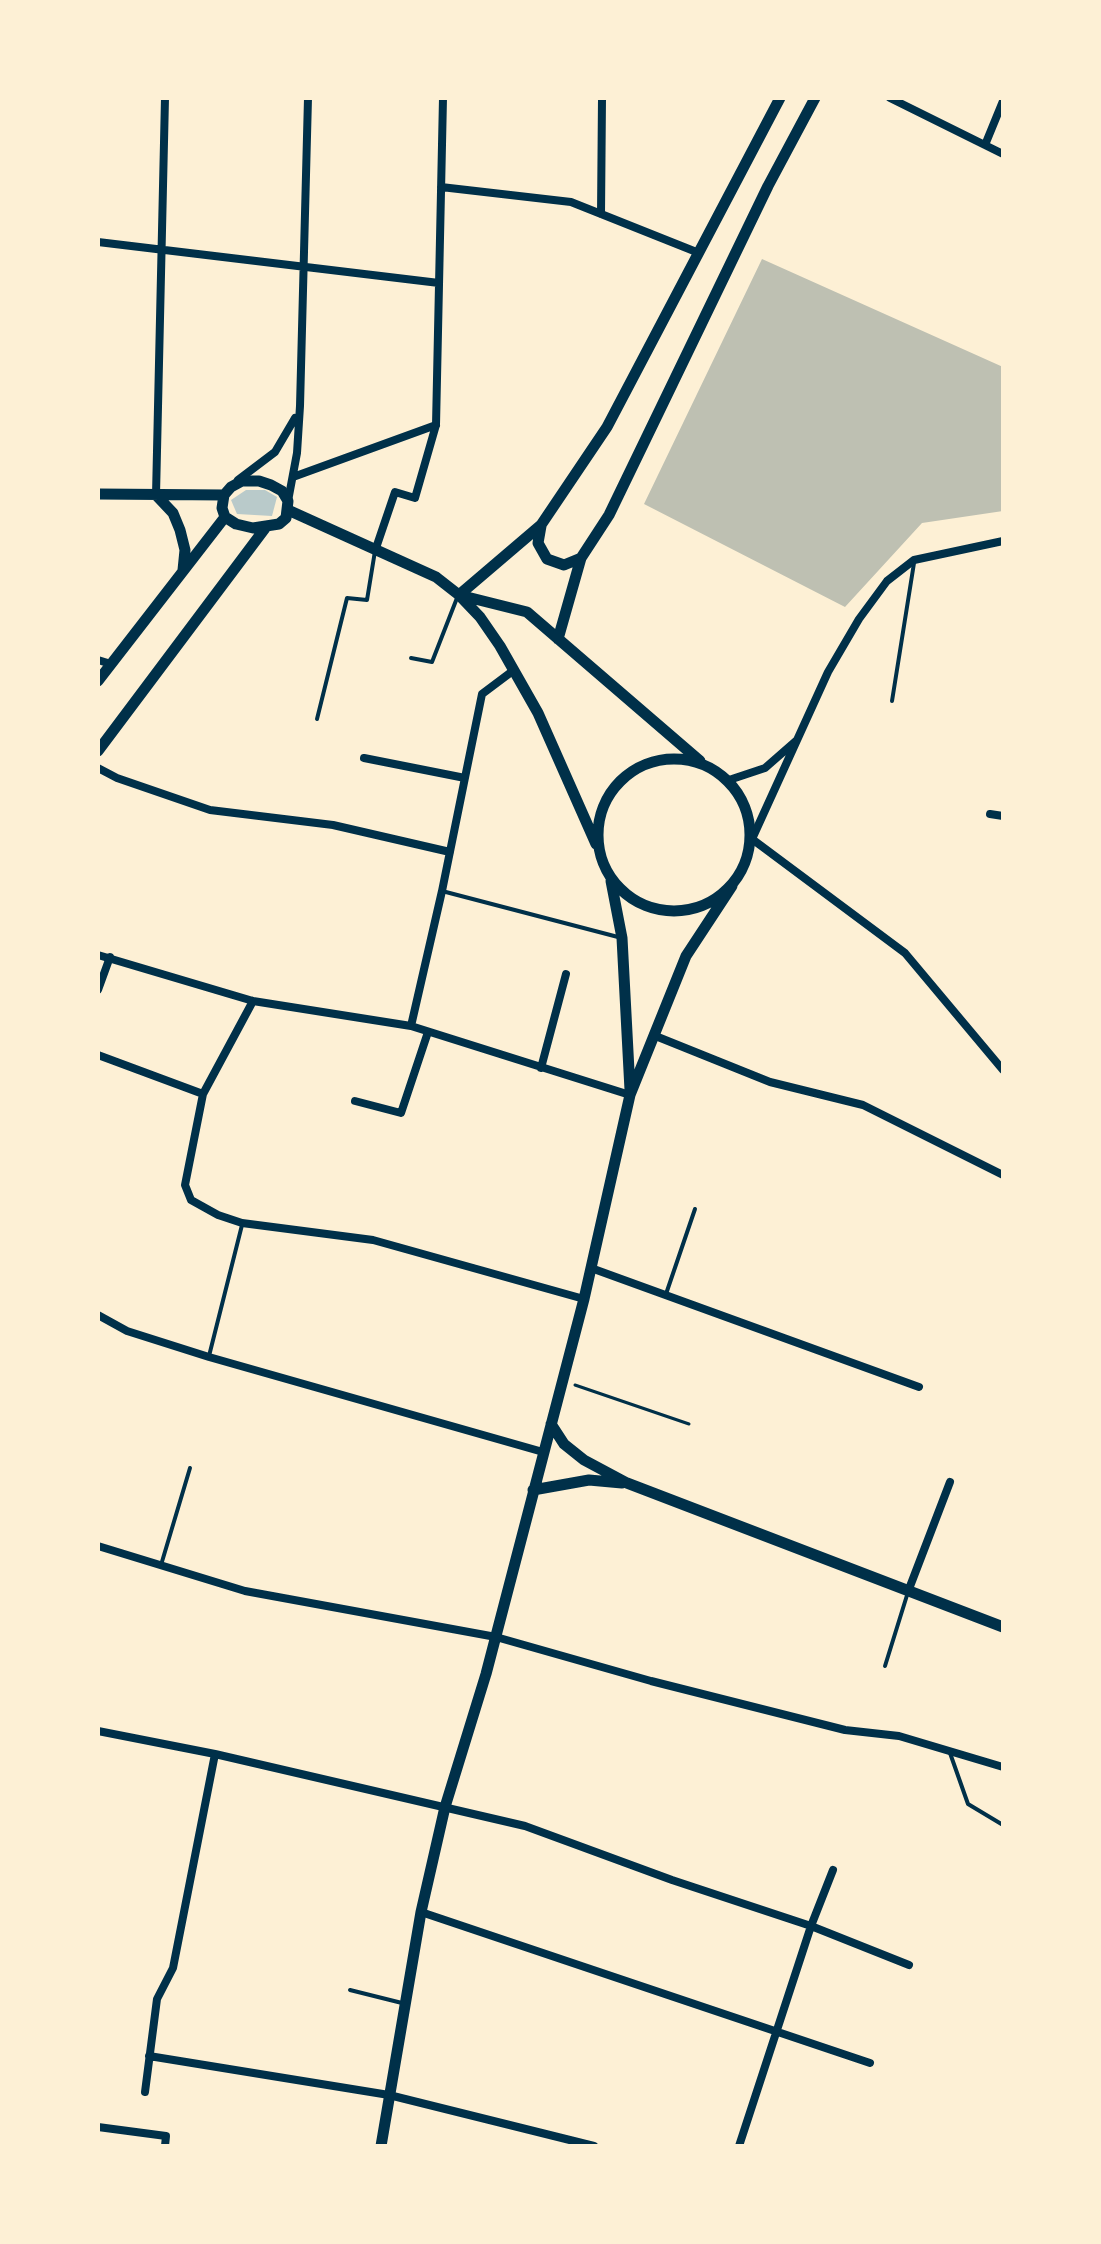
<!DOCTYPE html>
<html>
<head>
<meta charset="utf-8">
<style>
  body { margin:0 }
  #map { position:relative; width:1101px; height:2244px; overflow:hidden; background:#fdf0d5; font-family:"Varela Round",sans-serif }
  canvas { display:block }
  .frame { position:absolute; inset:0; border:100px solid #fdf0d5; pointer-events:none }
</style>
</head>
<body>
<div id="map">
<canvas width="1101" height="2244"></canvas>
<div class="frame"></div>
</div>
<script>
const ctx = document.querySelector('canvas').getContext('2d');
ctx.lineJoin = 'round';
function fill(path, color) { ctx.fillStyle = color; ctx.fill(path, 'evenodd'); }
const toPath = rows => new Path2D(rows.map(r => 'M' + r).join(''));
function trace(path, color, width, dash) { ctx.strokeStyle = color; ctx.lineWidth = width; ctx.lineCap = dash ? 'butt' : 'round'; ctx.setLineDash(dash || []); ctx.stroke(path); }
const green = toPath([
  [246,490,265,490,277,497,272,516,237,514,231,500]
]);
const building = toPath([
  [762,259,1003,367,1003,511,922,523,845,607,644,504]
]);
const path = toPath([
  [575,1385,689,1424]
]);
const service = toPath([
  [411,658,432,662,457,598],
  [892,701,914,563],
  [317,719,347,598,367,600,375,551],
  [442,891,618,937],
  [666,1294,695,1209],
  [209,1356,242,1225],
  [161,1565,190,1468],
  [885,1666,908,1592],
  [950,1753,968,1804,1003,1825],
  [350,1990,402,2003]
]);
const minor = toPath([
  [890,98,1003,154],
  [985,145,1003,101],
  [441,187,571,202,699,253],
  [601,214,602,98],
  [98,242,439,283],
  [293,477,436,425],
  [238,480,275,452,295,418],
  [156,495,165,98],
  [288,501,297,453,300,406,308,98],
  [1003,541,914,560,887,581,859,619,828,672,752,839,905,953,1003,1070],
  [376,548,395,492,415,498,436,425,443,98],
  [98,660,111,664],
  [364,758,465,778],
  [98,768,117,778,210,810,333,825,450,852],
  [729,780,765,768,797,740],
  [990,814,1003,816],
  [98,955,253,1001,411,1026,630,1095],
  [98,990,110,957],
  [411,1026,442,891,482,694,514,670],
  [653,1035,770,1082,863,1105,1003,1175],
  [98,1055,203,1094,253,1001],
  [541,1068,566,974],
  [203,1094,185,1185,191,1200,218,1215,242,1223,373,1240,584,1299],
  [355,1101,401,1113,428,1032],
  [591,1268,919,1387],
  [98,1315,127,1331,209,1357,543,1452],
  [98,1546,245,1591,496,1637,651,1681,845,1730,899,1736,1003,1767],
  [909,1589,950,1482],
  [98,1731,215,1754,525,1826,672,1880,811,1926,909,1965],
  [421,1912,870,2063],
  [149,2056,389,2095,594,2146],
  [145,2092,157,1999,173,1968,215,1754],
  [98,2127,166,2136,165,2146],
  [739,2146,811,1926,833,1870]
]);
const tertiary = toPath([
  [242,481,259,481,271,485,282,491,288,501,286,518,279,524,253,528,236,524,225,517,222,508,224,495,231,487,242,481],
  [98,494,224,495],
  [156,495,173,513,180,530,185,550,183,570],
  [288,510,436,577,459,595,480,617,500,646,538,713,596,844],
  [541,526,538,543,547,559,564,565,581,558],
  [459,595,541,525,607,427,780,98],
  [459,595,527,612,700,761],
  [558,639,581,558,609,515,768,186,815,98],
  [98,681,225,517],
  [98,751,266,527],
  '598 835a76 76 0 1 1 152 0a76 76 0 1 1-152 0Z',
  [611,881,622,938,630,1090],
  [551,1424,564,1444,584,1460,627,1483,1003,1627],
  [533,1490,589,1480,622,1483],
  [381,2146,421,1912,445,1807,486,1674,584,1299,630,1095,686,956,732,886]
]);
fill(green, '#b9caca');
fill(building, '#bec0b2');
trace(path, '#003049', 3);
trace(service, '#003049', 4);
trace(minor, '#003049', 8);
trace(tertiary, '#003049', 11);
</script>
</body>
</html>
